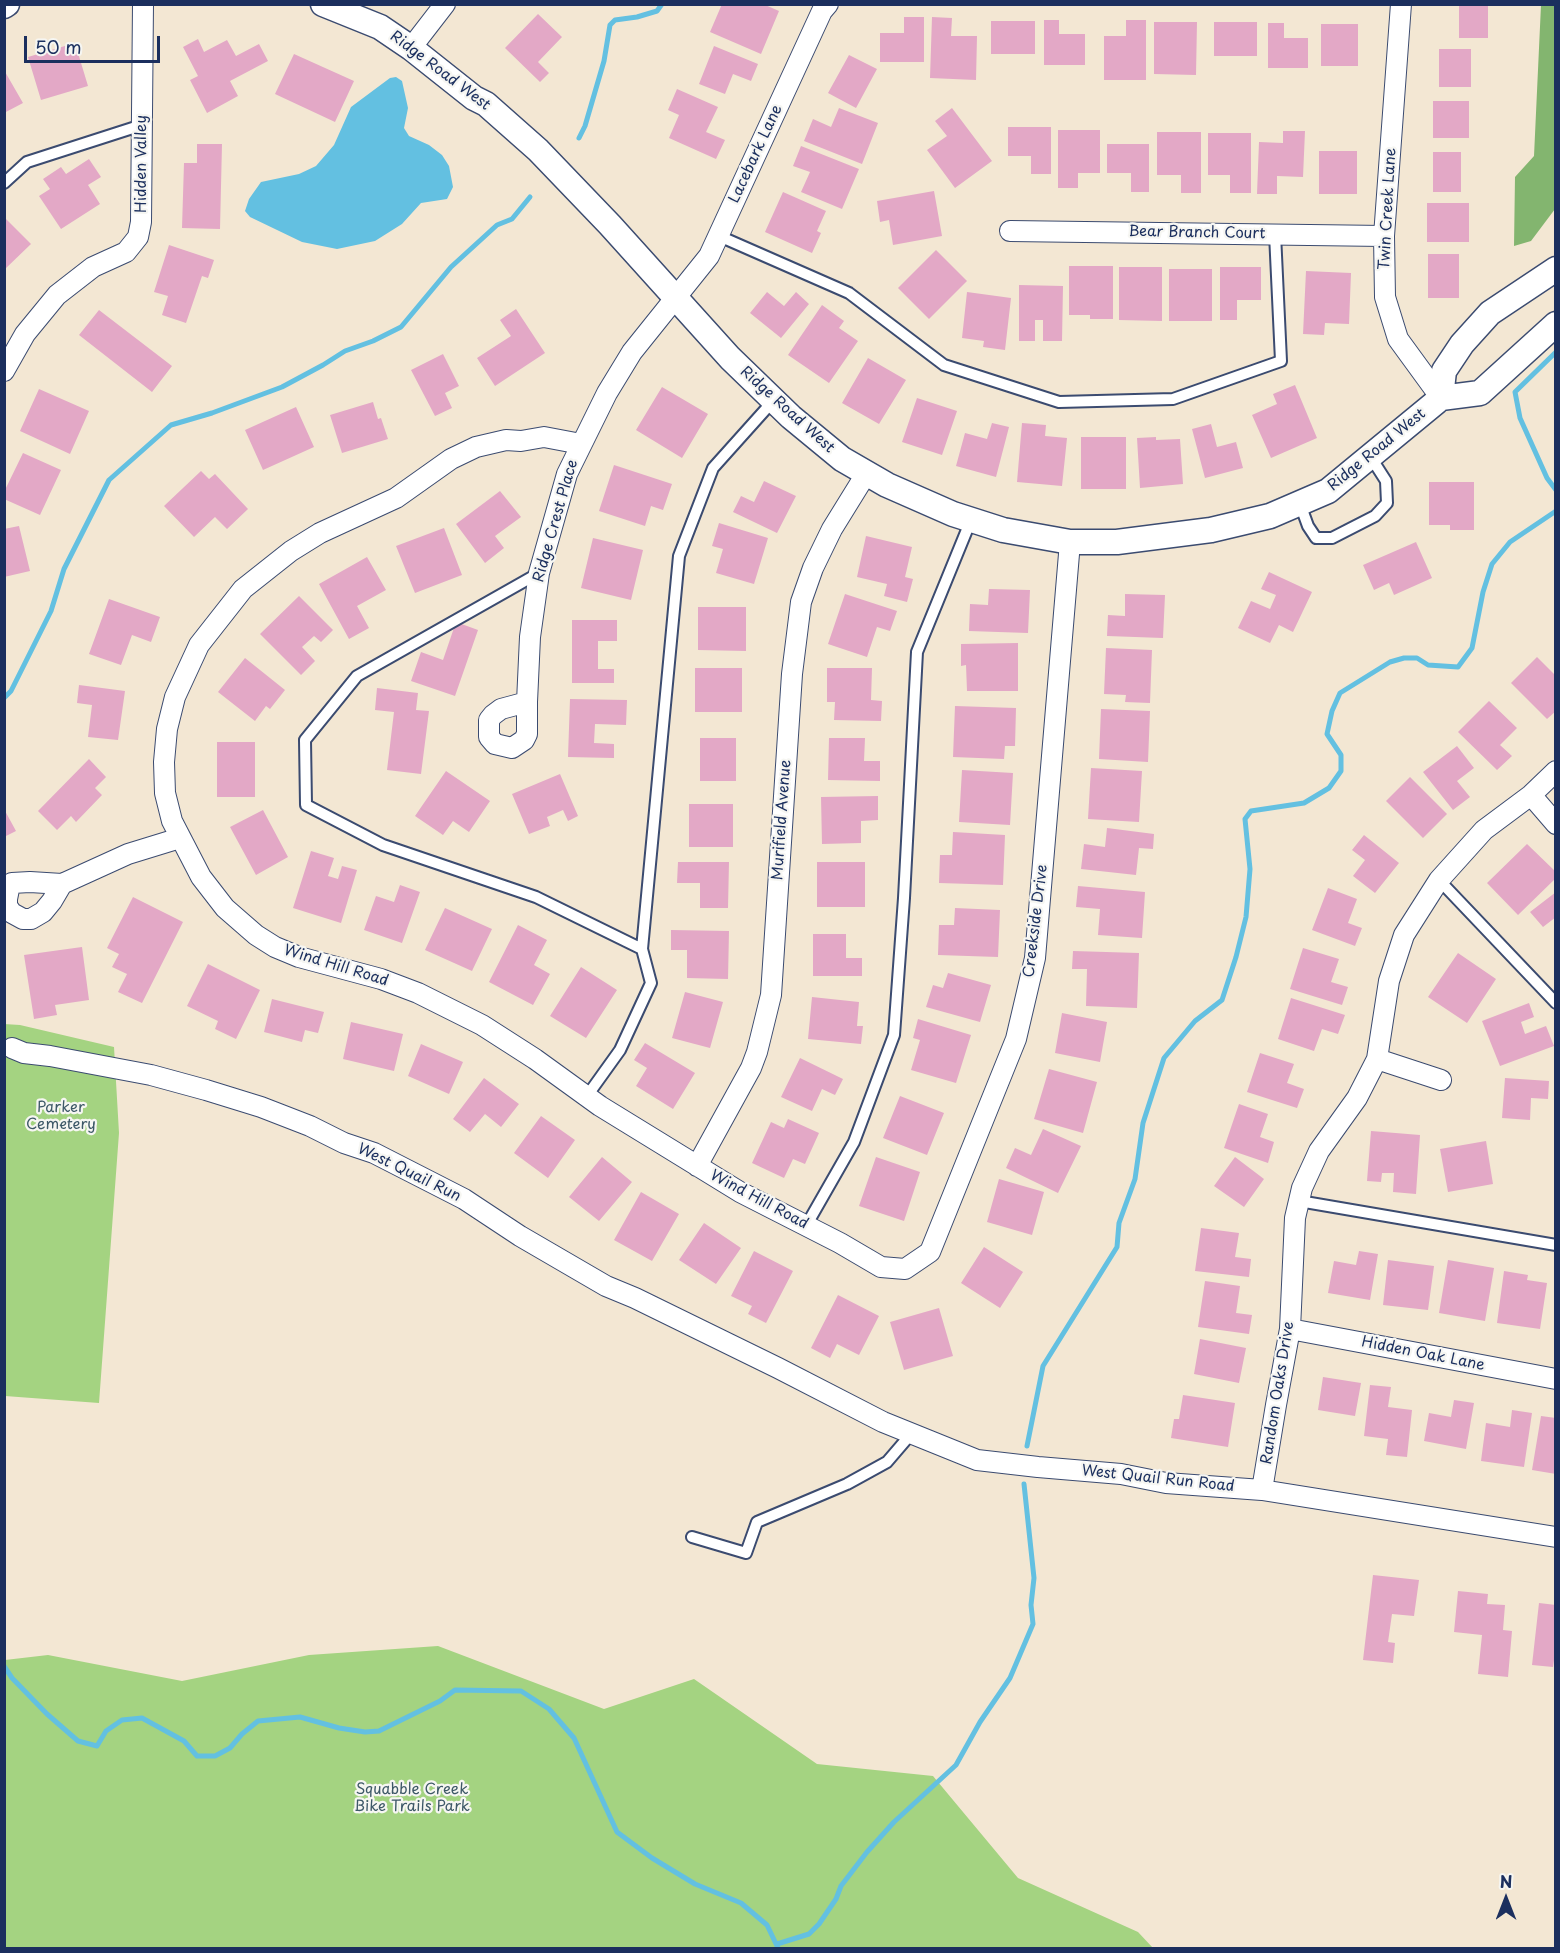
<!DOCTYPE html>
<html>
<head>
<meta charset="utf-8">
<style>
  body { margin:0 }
  #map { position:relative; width:1560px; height:1953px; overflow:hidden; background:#f3e7d3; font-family:"Playpen Sans",sans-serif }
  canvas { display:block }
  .frame { position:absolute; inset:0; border:6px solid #1b2f5e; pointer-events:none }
  .north { position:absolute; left:1476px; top:1869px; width:60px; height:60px; -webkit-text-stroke:4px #f6f6f2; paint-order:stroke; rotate:0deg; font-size:16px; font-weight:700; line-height:24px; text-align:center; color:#1b2f5e }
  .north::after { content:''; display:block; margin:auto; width:21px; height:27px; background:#1b2f5e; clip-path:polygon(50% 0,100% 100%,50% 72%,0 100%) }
  .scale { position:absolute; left:24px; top:36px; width:136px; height:27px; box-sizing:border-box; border:3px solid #1b2f5e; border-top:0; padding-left:8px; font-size:18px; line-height:21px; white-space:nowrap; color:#1b2f5e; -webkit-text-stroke:4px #f6f6f2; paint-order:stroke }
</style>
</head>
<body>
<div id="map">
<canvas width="1560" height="1953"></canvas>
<div class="frame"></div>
<div class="north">N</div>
<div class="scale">50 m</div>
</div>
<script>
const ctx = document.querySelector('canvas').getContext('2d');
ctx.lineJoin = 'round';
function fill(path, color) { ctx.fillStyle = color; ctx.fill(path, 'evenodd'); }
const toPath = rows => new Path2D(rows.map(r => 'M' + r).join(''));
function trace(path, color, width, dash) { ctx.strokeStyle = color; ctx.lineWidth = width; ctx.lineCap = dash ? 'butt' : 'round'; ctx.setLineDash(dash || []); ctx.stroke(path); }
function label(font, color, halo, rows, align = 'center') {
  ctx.font = font + ' "Playpen Sans",sans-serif'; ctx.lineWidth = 4.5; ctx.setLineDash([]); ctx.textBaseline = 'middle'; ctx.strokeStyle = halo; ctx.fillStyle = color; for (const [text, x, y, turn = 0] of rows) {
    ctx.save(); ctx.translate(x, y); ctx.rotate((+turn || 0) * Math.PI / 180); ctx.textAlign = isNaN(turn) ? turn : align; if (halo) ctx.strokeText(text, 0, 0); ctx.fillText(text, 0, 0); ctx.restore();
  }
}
const green = toPath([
  [4,1024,20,1025,114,1047,119,1133,99,1403,5,1396],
  [438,1646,604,1709,694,1679,817,1764,933,1776,1018,1878,1138,1932,1153,1948,5,1948,5,1660,48,1655,182,1681,309,1655]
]);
const forest = toPath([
  [1541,5,1555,5,1555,209,1531,241,1514,246,1515,177,1534,156]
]);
const water = toPath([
  [396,77,402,81,408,108,404,128,409,136,429,145,442,155,449,166,453,187,447,199,421,203,402,224,375,241,337,249,302,242,250,217,245,211,249,199,261,182,299,174,316,166,334,145,351,107,390,78]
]);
const stream = toPath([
  [579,138,585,126,604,61,610,25,615,20,637,17,657,11,662,4],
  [1556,352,1515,392,1520,418,1547,478,1556,490],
  [4,698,11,691,51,611,64,569,109,480,171,425,212,413,282,387,323,365,345,351,373,341,401,327,451,267,497,225,512,219,530,197],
  [1027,1446,1043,1366,1117,1247,1119,1223,1135,1179,1143,1123,1164,1058,1195,1021,1222,1000,1236,957,1246,917,1250,869,1245,819,1251,811,1304,803,1329,788,1341,771,1341,755,1327,734,1332,711,1340,693,1390,662,1404,658,1417,658,1428,665,1458,667,1472,648,1483,592,1492,564,1510,542,1556,511],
  [4,1666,12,1678,47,1714,78,1741,97,1746,106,1731,122,1720,142,1718,184,1741,197,1756,215,1756,230,1748,242,1734,258,1721,300,1717,339,1728,365,1732,379,1731,440,1701,455,1690,521,1691,549,1709,574,1738,617,1832,652,1858,695,1884,741,1903,767,1925,778,1948],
  [777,1944,809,1934,819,1924,836,1899,841,1886,867,1852,894,1822,956,1765,980,1722,1010,1678,1033,1624,1031,1605,1034,1578,1024,1484]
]);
const building = toPath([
  [722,4,763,4,779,11,761,54,710,32],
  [1459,4,1488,4,1488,38,1459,38],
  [538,14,562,37,538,62,549,73,540,82,505,48],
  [904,17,924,17,924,62,880,62,880,33,904,33],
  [932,17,952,18,951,36,977,36,976,80,930,78],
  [1044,20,1059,20,1059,34,1085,34,1085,65,1044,65],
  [1126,20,1146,20,1146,80,1104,80,1104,36,1126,36],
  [991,21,1035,21,1035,54,991,54],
  [1154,22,1197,22,1196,75,1154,74],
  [1214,22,1257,22,1257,56,1214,56],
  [1268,23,1284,23,1284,38,1308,38,1308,68,1268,68],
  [1321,24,1358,24,1358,66,1321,66],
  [198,39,204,52,227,40,236,56,259,44,268,61,230,81,238,96,207,113,190,80,198,76,183,47],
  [75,43,88,86,41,100,28,57],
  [714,46,758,64,751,81,733,74,725,94,699,84],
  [1439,49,1471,49,1471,87,1439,87],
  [294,54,354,81,335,122,275,94],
  [849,55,877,69,856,108,828,93],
  [4,70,23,103,4,113],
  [677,89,718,107,706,132,725,140,716,159,669,138,679,115,668,110],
  [1433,101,1469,101,1469,138,1433,138],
  [839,108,878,123,862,164,804,141,813,119,831,127],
  [952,108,992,161,955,188,927,150,947,136,935,121],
  [1008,127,1051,127,1051,174,1031,174,1031,156,1008,156],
  [1058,130,1100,130,1100,173,1078,173,1078,188,1058,188],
  [1283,131,1305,131,1303,177,1277,176,1277,194,1257,194,1259,142,1283,143],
  [1157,132,1201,132,1201,193,1181,193,1181,175,1157,175],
  [1208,133,1251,133,1251,193,1230,193,1230,175,1208,175],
  [197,144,222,144,220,229,182,228,184,163,197,163],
  [1107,144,1149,144,1149,192,1131,192,1131,173,1107,173],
  [801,146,859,169,842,209,801,192,810,172,793,166],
  [1319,151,1357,151,1357,194,1319,194],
  [1433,152,1461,152,1461,192,1433,192],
  [89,159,101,177,88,185,100,204,61,229,39,196,50,189,43,179,61,167,66,174],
  [934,191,942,236,893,245,889,220,880,222,877,201],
  [783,192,826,211,817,231,821,233,812,253,765,232],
  [1427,203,1469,203,1469,242,1427,242],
  [4,217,31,244,4,270],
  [169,245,214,260,208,278,202,276,186,323,162,315,168,296,154,292],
  [936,250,967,281,929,319,898,288],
  [1428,254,1459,254,1459,298,1428,298],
  [1069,266,1113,266,1113,319,1090,319,1090,315,1069,315],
  [1119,267,1162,267,1162,321,1119,320],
  [1220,267,1261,267,1261,300,1237,300,1237,320,1220,320],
  [1169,269,1212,269,1212,321,1169,321],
  [1306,271,1351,273,1349,324,1325,323,1324,335,1303,334],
  [1019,285,1063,286,1062,341,1043,341,1043,320,1035,320,1035,341,1019,341],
  [767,292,784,306,796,292,809,304,781,338,750,313],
  [967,292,1011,298,1005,350,983,347,984,341,962,338],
  [822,305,844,321,839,328,858,341,829,383,788,355],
  [516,309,545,353,495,386,477,358,511,336,500,320],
  [99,310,172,366,152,392,79,335],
  [443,354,459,386,445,393,452,408,435,416,411,370],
  [868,358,906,380,879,424,842,403],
  [1295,385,1317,438,1271,458,1252,415,1277,404,1273,394],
  [662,387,708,414,682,458,636,430],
  [39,389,89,411,70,454,20,431],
  [917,398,957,411,942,455,902,442],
  [373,402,378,419,381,418,388,439,342,453,330,415],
  [296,407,314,447,263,470,245,430],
  [992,423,1009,427,996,477,956,466,965,433,987,439],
  [1022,423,1046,425,1045,436,1067,438,1062,486,1017,482],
  [1211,424,1217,447,1236,442,1243,468,1205,478,1192,429],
  [1081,437,1126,437,1126,489,1081,489],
  [1156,437,1156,440,1180,439,1183,484,1140,488,1137,438],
  [23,453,61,470,40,515,4,499,4,492],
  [614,465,672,484,663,510,651,506,645,526,599,511],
  [201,471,209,479,215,474,248,509,227,529,215,517,194,537,164,506],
  [764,481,796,496,777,533,733,512,741,496,754,502],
  [1429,482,1474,482,1474,530,1450,530,1450,525,1429,525],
  [500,491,521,517,495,536,504,548,485,563,456,524],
  [719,523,768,538,754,584,716,573,723,549,712,546],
  [19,526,30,571,4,577,4,529],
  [444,528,462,575,415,593,396,546],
  [866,536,912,547,905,577,913,579,907,602,884,596,887,584,857,577],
  [593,538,643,550,631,600,581,588],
  [1416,542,1432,578,1394,595,1389,583,1374,590,1363,565],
  [367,557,386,590,357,606,369,628,349,639,319,584],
  [1269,572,1312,592,1293,632,1279,625,1270,643,1238,628,1251,601,1270,609,1276,595,1261,589],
  [989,589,1030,590,1028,633,969,631,970,604,988,605],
  [845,594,897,611,890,631,877,627,867,657,828,644],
  [1125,594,1165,595,1163,638,1107,636,1108,615,1125,616],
  [299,596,333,630,321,642,314,636,302,647,315,661,301,675,260,634],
  [109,599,160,617,151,642,132,635,121,665,89,654],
  [698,607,746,607,746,651,698,650],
  [572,620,617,620,617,641,598,641,598,669,614,669,614,683,572,683],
  [456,622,478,630,455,696,411,681,421,652,443,660],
  [1018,643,1018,691,967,691,966,665,961,666,961,644],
  [1106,648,1152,650,1150,703,1125,702,1126,695,1104,694],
  [1537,657,1556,676,1556,711,1547,719,1511,683],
  [245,658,285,690,270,709,266,706,255,721,218,692],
  [695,668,742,668,742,712,695,712],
  [827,668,872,668,871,700,882,701,881,721,834,720,835,702,827,702],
  [79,685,125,691,118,740,88,737,92,705,77,703],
  [377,688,418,693,416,710,429,711,421,774,387,770,394,712,375,710],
  [570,699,627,700,626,725,595,724,594,743,614,744,614,758,568,757],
  [1489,701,1517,728,1500,745,1512,756,1497,770,1458,732],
  [955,706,1016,708,1015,746,1005,746,1004,759,953,757],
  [1101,709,1150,711,1148,762,1099,759],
  [700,738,736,738,736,781,700,781],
  [829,738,865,738,864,761,880,761,880,781,828,780],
  [217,742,255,742,255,797,217,797],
  [1457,746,1474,768,1457,781,1470,797,1453,810,1423,772],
  [89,759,106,777,95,788,102,795,76,822,71,816,57,830,38,811],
  [1091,768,1142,771,1139,822,1088,819],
  [962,770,1013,773,1010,825,959,822],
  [446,771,490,801,469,832,453,821,443,835,415,816],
  [560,774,578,816,568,821,563,810,547,817,550,826,529,834,512,794],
  [1410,777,1447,814,1423,838,1386,801],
  [878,796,878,820,861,821,861,843,822,844,821,797],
  [689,804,733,804,733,847,689,847],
  [4,809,16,831,4,837],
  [263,810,288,857,256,875,230,827],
  [1107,828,1154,834,1153,849,1139,848,1136,875,1081,869,1084,844,1105,847],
  [953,832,1005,835,1003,885,939,883,940,855,952,855],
  [1364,835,1399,863,1375,893,1353,876,1365,860,1352,850],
  [1527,844,1556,872,1556,878,1518,915,1487,883],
  [311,851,334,858,328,876,338,879,342,866,357,870,341,923,293,908],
  [678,862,729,862,728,908,700,908,700,883,677,883],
  [817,862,865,862,865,907,817,907],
  [400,885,420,892,402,943,364,930,376,896,394,902],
  [1078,886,1145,892,1142,938,1098,935,1100,909,1076,907],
  [1328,888,1357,899,1348,923,1362,928,1355,946,1312,930],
  [1556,892,1556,917,1543,927,1530,912],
  [133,897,183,922,142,1003,118,992,127,974,112,967,119,954,107,948],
  [445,908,492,929,472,971,425,950],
  [955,908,1000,910,998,957,938,955,939,925,954,925],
  [518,925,547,940,534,965,550,974,533,1005,489,982],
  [671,930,729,931,728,979,687,978,687,950,671,950],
  [813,934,846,934,846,958,862,958,862,976,813,976],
  [82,947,89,1000,55,1005,57,1015,34,1019,24,955],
  [1303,948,1339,959,1331,982,1348,987,1342,1005,1290,989],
  [1073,951,1139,953,1137,1008,1086,1006,1087,969,1072,969],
  [1458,953,1496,979,1467,1023,1428,997],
  [208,964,260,990,236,1039,215,1029,218,1021,187,1006],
  [581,967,617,990,586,1038,550,1016],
  [948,973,991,985,980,1022,926,1007,933,985,943,988],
  [685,992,723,1002,710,1048,672,1038],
  [812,997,859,1002,857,1026,863,1026,861,1044,808,1039],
  [1291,998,1345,1015,1338,1034,1322,1029,1314,1051,1278,1039],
  [272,999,324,1012,318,1033,305,1030,302,1042,264,1032],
  [1529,1003,1534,1017,1521,1022,1525,1034,1546,1026,1554,1046,1500,1066,1482,1021],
  [1062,1013,1107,1022,1100,1062,1055,1053],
  [918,1019,971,1035,956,1083,911,1070,920,1040,913,1038],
  [351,1022,403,1034,394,1071,343,1059],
  [645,1043,695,1073,673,1109,636,1086,647,1068,634,1060],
  [421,1044,463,1062,449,1094,408,1076],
  [1260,1053,1294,1064,1287,1083,1304,1089,1297,1108,1247,1092],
  [800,1058,843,1079,835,1095,822,1089,812,1111,781,1097],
  [1049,1069,1097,1082,1083,1133,1034,1119],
  [484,1078,519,1104,501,1127,485,1114,470,1132,453,1119],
  [1505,1078,1549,1081,1548,1099,1531,1098,1530,1120,1502,1118],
  [900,1096,944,1113,927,1155,883,1138],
  [1239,1104,1268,1114,1260,1137,1274,1142,1268,1163,1224,1148],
  [541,1116,575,1140,548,1178,514,1153],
  [788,1119,819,1133,805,1164,793,1159,784,1178,752,1163,771,1122,784,1128],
  [1043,1129,1081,1146,1058,1193,1006,1168,1015,1148,1031,1155],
  [1371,1131,1420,1135,1416,1194,1393,1192,1394,1173,1382,1173,1381,1182,1367,1181],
  [1486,1141,1493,1184,1448,1192,1440,1149],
  [602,1157,632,1182,599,1221,569,1197],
  [876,1157,920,1172,904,1221,859,1206],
  [1235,1157,1264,1179,1244,1207,1214,1186],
  [999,1179,1044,1192,1032,1235,987,1222],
  [641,1192,679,1214,652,1261,614,1240],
  [704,1223,741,1248,716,1284,679,1260],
  [1201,1228,1239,1233,1235,1257,1251,1259,1249,1277,1195,1271],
  [984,1247,1023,1272,1000,1308,961,1283],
  [754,1251,793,1271,766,1323,748,1314,752,1306,731,1296],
  [1359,1251,1378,1254,1370,1300,1328,1293,1334,1261,1356,1265],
  [1388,1260,1434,1266,1428,1310,1383,1305],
  [1448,1260,1494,1268,1485,1321,1439,1313],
  [1504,1271,1528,1275,1527,1280,1547,1283,1540,1329,1497,1323],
  [1205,1281,1240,1286,1236,1313,1252,1315,1249,1334,1198,1327],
  [838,1295,879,1316,859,1355,837,1344,830,1358,811,1348],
  [939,1308,953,1356,904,1370,890,1322],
  [1200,1339,1246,1348,1239,1383,1194,1374],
  [1323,1377,1361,1383,1355,1416,1318,1410],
  [1370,1385,1391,1387,1388,1407,1412,1410,1407,1457,1386,1455,1388,1439,1364,1436],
  [1183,1395,1235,1403,1228,1447,1171,1438,1174,1419,1179,1419],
  [1454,1400,1474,1403,1466,1449,1424,1441,1429,1413,1451,1417],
  [1512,1410,1532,1413,1524,1467,1481,1461,1486,1423,1510,1427],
  [1541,1416,1556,1418,1556,1474,1532,1470],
  [1373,1575,1419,1580,1414,1616,1392,1614,1388,1642,1395,1643,1393,1663,1363,1660],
  [1458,1591,1488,1594,1487,1604,1505,1605,1503,1630,1512,1631,1508,1677,1478,1674,1482,1635,1454,1632],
  [1539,1603,1556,1605,1556,1647,1553,1667,1532,1665]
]);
const service = toPath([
  [4,183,27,162,142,125],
  [719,236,849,293,944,365,1059,402,1173,399,1281,361,1275,234],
  [1300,504,1308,526,1316,538,1332,538,1375,516,1387,503,1386,481,1370,456],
  [539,573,357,676,305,740,306,805,383,845,536,897,642,949,651,983,620,1050,587,1096],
  [1439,880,1556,1003],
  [642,949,679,556,713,468,774,400],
  [1299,1201,1556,1245],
  [806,1226,854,1142,894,1035,904,898,917,652,971,520],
  [692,1537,746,1553,757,1522,847,1484,887,1462,911,1434]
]);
const minor = toPath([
  [1401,4,1384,236,1385,297,1398,339,1441,398],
  [411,48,445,4],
  [1010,231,1384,236],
  [4,371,25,334,57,295,93,267,126,252,138,237,141,222,143,4],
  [581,444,544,437,521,441,506,440,476,447,451,459,396,498,320,533,291,551,243,589,199,645,175,697,167,729,164,762,165,793,172,821,201,877,225,908,256,935,275,947,299,957,381,979,418,993,482,1025,535,1059,600,1106,740,1192,840,1243,881,1267,905,1269,930,1252,1016,1039,1035,958,1070,542],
  [527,702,530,637,539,573,567,474,607,393,632,352,709,256,822,11,828,4],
  [527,702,527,734,524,740,512,748,495,744,489,737,489,720,493,715,501,709,527,702],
  [1531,795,1556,824],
  [30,882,62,884,52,901,43,912,31,919,23,919,12,913,7,906,7,899,9,889,12,883,30,882],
  [62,884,128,854,180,838],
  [12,1048,24,1053,50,1056,151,1075,206,1090,261,1107,310,1126,344,1143,374,1153,464,1199,520,1236,606,1286,635,1298,778,1368,883,1422,977,1460,1038,1467,1121,1474,1166,1483,1262,1490,1556,1537],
  [1377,1059,1441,1080],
  [697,1166,751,1068,757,1052,771,995,792,674,801,602,813,568,832,529,866,474],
  [1290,1329,1556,1379],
  [1262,1490,1276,1405,1290,1329,1295,1218,1302,1188,1319,1151,1357,1098,1377,1059,1389,981,1404,935,1439,880,1484,830,1531,795,1556,771]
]);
const tertiary = toPath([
  [323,4,380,27,411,48,474,98,486,104,538,150,610,225,730,358,791,417,842,459,887,485,953,514,1003,530,1070,542,1117,542,1211,530,1270,516,1328,491,1441,398,1480,393,1556,324],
  [4,6,7,4],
  [1441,398,1444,371,1462,344,1490,313,1556,269]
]);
const streetNames = [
  ["Ridge Road West",440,71,37],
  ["Lacebark Lane",756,154,-65],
  ["Hidden Valley",142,164,-90],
  ["Twin Creek Lane",1388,209,-87],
  ["Bear Branch Court",1197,233,1],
  ["Ridge Road West",787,410,42],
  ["Ridge Road West",1377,450,-39],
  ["Ridge Crest Place",556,521,-74],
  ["Murifield Avenue",782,820,-86],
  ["Creekside Drive",1036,921,-83],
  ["Wind Hill Road",336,966,17],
  ["West Quail Run",409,1173,26],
  ["Wind Hill Road",759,1200,28],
  ["Hidden Oak Lane",1423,1354,11],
  ["Random Oaks Drive",1278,1393,-81],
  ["West Quail Run Road",1158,1479,6]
];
const parkNames = [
  ["Parker",61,1108],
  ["Cemetery",61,1125],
  ["Squabble Creek",412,1790],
  ["Bike Trails Park",412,1807]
];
fill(green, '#a4d381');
fill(forest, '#83b56f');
fill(water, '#63c0e1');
trace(stream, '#63c0e1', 5);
fill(building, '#e3a8c6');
trace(service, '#3b4b70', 14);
trace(minor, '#3b4b70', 22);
trace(tertiary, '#3b4b70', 27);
trace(service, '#fff', 10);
trace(minor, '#fff', 20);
trace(tertiary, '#fff', 24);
label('15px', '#1b2f5e', '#f6f6f2', streetNames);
label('15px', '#3d5867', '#f6f6f2', parkNames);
</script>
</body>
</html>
